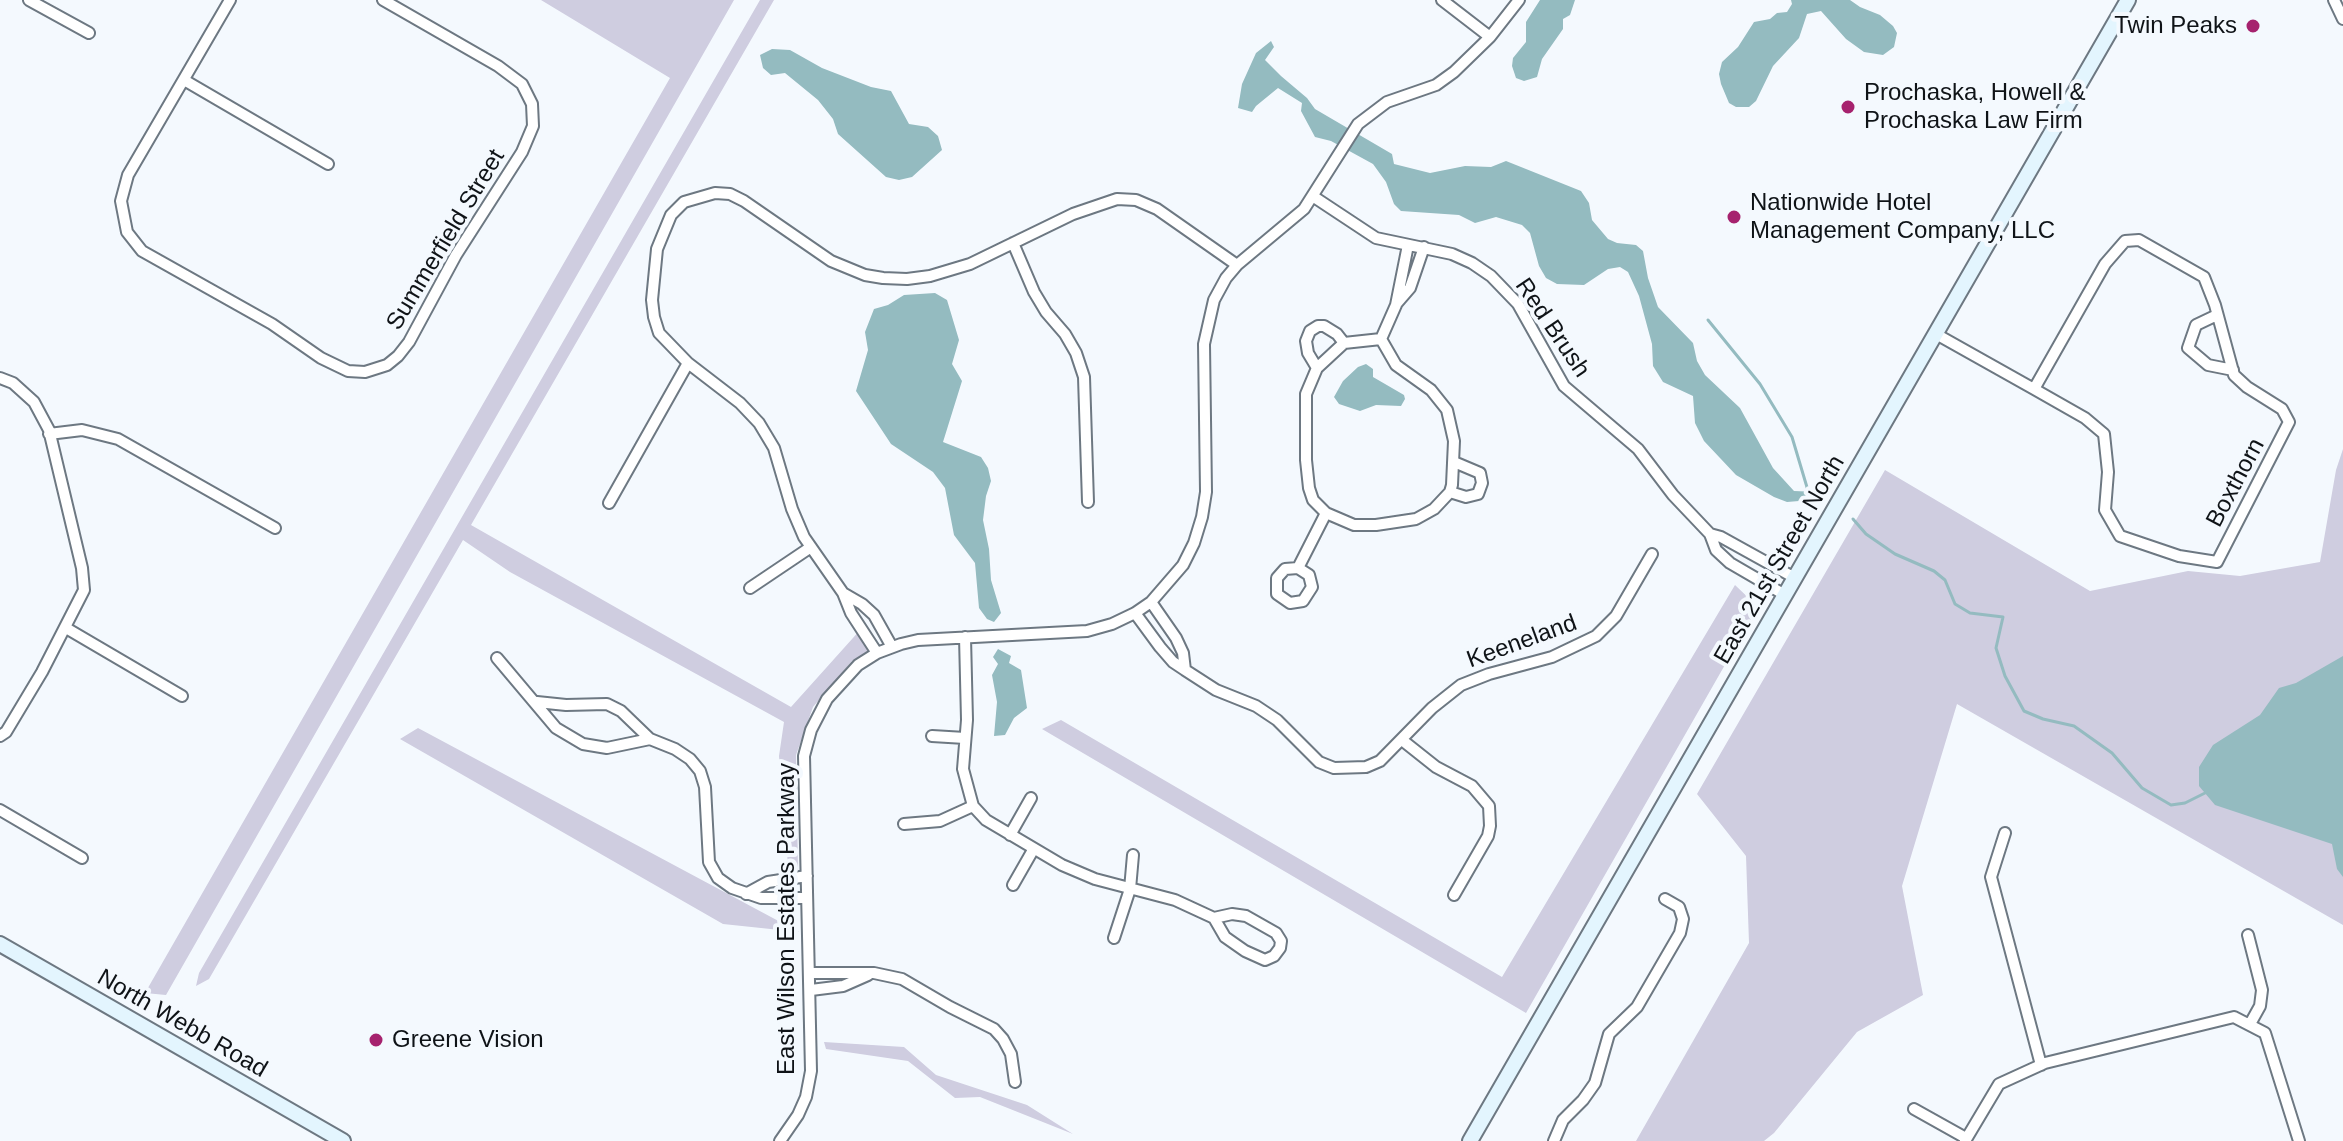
<!DOCTYPE html>
<html>
<head>
<meta charset="utf-8">
<style>
  body { margin:0 }
  canvas { display:block; background:#f4f9fe }
</style>
</head>
<body>
<canvas width="2343" height="1141"></canvas>
<script>
const ctx = document.querySelector('canvas').getContext('2d');
ctx.lineJoin = 'round';
function fill(path, color) { ctx.fillStyle = color; ctx.fill(path, 'evenodd'); }
const toPath = rows => new Path2D(rows.map(r => 'M' + r).join(''));
function trace(path, color, width, dash) { ctx.strokeStyle = color; ctx.lineWidth = width; ctx.lineCap = dash ? 'butt' : 'round'; ctx.setLineDash(dash || []); ctx.stroke(path); }
function label(font, color, halo, rows, align = 'center') {
  ctx.font = font + ' Helvetica,sans-serif'; ctx.lineWidth = 8; ctx.setLineDash([]); ctx.textBaseline = 'middle'; ctx.strokeStyle = halo; ctx.fillStyle = color; for (const [text, x, y, turn = 0] of rows) {
    ctx.save(); ctx.translate(x, y); ctx.rotate((+turn || 0) * Math.PI / 180); ctx.textAlign = isNaN(turn) ? turn : align; if (halo) ctx.strokeText(text, 0, 0); ctx.fillText(text, 0, 0); ctx.restore();
  }
}
const green = toPath([
  [541,0,734,0,166,995,145,993,670,78],
  [760,0,774,0,471,525,791,707,861,629,877,653,852,661,813,707,796,755,798,870,789,877,779,756,784,722,510,572,463,540,209,979,196,986,199,973],
  [2343,449,2343,925,1957,704,1902,886,1923,995,1857,1032,1774,1133,1764,1141,1636,1141,1749,943,1746,856,1697,794,1885,470,2090,591,2188,571,2240,576,2320,562,2336,470],
  [1735,585,1758,607,1526,1013,1042,729,1061,720,1502,977],
  [418,728,799,932,723,924,400,739],
  [824,1042,904,1047,936,1075,1027,1105,1073,1134,980,1097,955,1098,908,1061,826,1049]
]);
const water = toPath([
  [1540,0,1575,0,1570,15,1563,19,1563,29,1542,59,1537,77,1524,81,1516,78,1512,66,1513,58,1526,42,1526,22],
  [1791,0,1850,0,1860,7,1880,15,1893,26,1897,33,1894,47,1883,55,1864,52,1846,39,1821,11,1807,14,1799,38,1773,66,1756,101,1749,107,1736,107,1729,103,1721,84,1719,74,1722,62,1738,47,1754,22,1770,19,1777,13,1787,12,1792,4],
  [1271,41,1274,47,1265,60,1281,76,1307,98,1315,109,1392,154,1394,164,1430,173,1465,166,1491,167,1506,161,1581,191,1589,203,1592,220,1608,239,1617,243,1636,245,1643,251,1648,278,1658,307,1693,343,1697,361,1705,375,1740,408,1773,468,1794,491,1819,492,1810,507,1799,501,1787,502,1774,497,1736,475,1704,441,1695,423,1693,396,1663,382,1653,366,1652,344,1639,296,1628,272,1620,267,1608,269,1584,285,1557,284,1546,278,1539,266,1530,233,1522,225,1496,217,1475,223,1459,215,1401,211,1394,204,1386,182,1373,164,1331,141,1315,137,1301,111,1302,103,1278,88,1256,106,1252,112,1238,108,1242,84,1256,53],
  [772,49,790,50,822,68,871,87,891,91,909,124,928,127,938,136,942,150,912,177,899,180,886,177,838,134,833,119,818,100,785,73,771,75,763,68,760,55],
  [935,293,947,300,959,340,952,364,962,381,943,442,981,457,988,468,991,481,986,496,983,520,989,549,991,580,1001,613,994,622,987,619,979,608,975,563,954,535,945,488,933,472,891,444,856,391,868,350,865,332,874,309,888,305,904,295],
  [1366,364,1373,369,1373,377,1404,395,1405,399,1401,406,1376,405,1360,411,1339,404,1334,397,1343,381,1358,367],
  [998,649,1011,656,1009,663,1021,670,1027,708,1014,718,1005,735,994,736,997,702,992,675,998,664,993,657],
  [2343,656,2343,877,2337,869,2332,844,2215,805,2199,786,2199,767,2213,745,2260,715,2279,688,2296,683]
]);
const stream = toPath([
  [1708,320,1760,384,1792,437,1809,494],
  [1853,519,1866,534,1895,554,1934,571,1945,580,1955,604,1970,613,2003,617,1996,648,2005,676,2024,711,2043,719,2074,726,2112,753,2142,788,2171,805,2185,803,2205,793]
]);
const street = toPath([
  [29,0,89,33],
  [230,0,128,175,121,201,127,232,142,251,272,324,321,358,348,371,365,372,387,365,398,356,409,342,456,255,522,152,533,126,532,104,522,84,498,66,383,0],
  [1442,0,1490,37],
  [2334,0,2343,19],
  [184,80,328,164],
  [1314,197,1376,238,1452,254,1472,263,1491,276,1518,304,1564,386,1638,449,1673,495,1710,534,1716,550,1730,563,1785,595],
  [1013,243,1034,292,1046,312,1065,334,1076,353,1084,377,1088,502],
  [1397,303,1410,288,1424,247],
  [2217,315,2196,325,2188,348,2208,365,2233,370],
  [1936,334,2034,389,2085,418,2104,434,2108,472,2105,510,2120,536,2179,556,2217,562,2289,422,2282,409,2247,387,2234,375,2215,305,2204,277,2139,240,2125,241,2105,264,2034,389],
  [1381,339,1396,365,1431,390,1447,410,1454,441,1452,485,1450,492,1434,509,1416,519,1376,525,1354,525,1326,513,1313,500,1309,488,1306,460,1306,394,1317,368,1344,343,1381,339,1396,305,1408,245],
  [1317,368,1308,353,1306,341,1310,331,1318,326,1324,326,1337,334,1344,343],
  [0,378,13,383,34,402,49,430,82,568,84,590,42,672,6,732,0,736],
  [49,434,82,430,118,439,275,528],
  [1450,492,1466,497,1478,494,1482,483,1480,473,1454,462],
  [609,503,688,363],
  [1710,534,1721,537,1795,578],
  [1298,568,1309,575,1312,587,1303,601,1290,603,1277,594,1277,578,1285,569,1298,568,1326,513],
  [750,588,811,547],
  [843,593,804,537,792,509,774,448,759,423,740,403,688,363,659,333,654,317,652,300,657,249,671,215,684,202,715,193,730,194,744,201,831,261,865,275,883,278,907,279,930,276,970,264,1073,214,1117,199,1136,200,1157,209,1237,265],
  [1135,613,1160,647,1173,662,1185,670,1183,653,1176,638,1151,602],
  [66,628,182,696],
  [965,637,967,720,963,769,973,806,986,820,1062,865,1095,879,1175,900,1214,918,1225,937,1245,951,1265,960,1274,956,1280,948,1281,941,1276,933,1246,916,1232,914,1214,918],
  [877,653,851,613,843,593,862,604,874,615,892,647],
  [497,658,556,728,583,744,607,748,650,739],
  [1185,670,1216,690,1256,706,1277,720,1319,762,1334,768,1366,767,1380,761,1432,708,1461,685,1489,674,1552,657,1596,636,1616,616,1652,554],
  [537,702,566,705,607,704,621,711,650,739,675,749,690,759,700,771,705,787,709,862,718,878,732,888,761,898,807,898],
  [932,736,965,738],
  [1402,740,1436,767,1472,786,1489,806,1490,826,1488,836,1454,895],
  [0,810,82,858],
  [904,824,940,821,973,806],
  [2005,833,1991,877,2041,1065],
  [1010,835,1031,798],
  [1013,885,1033,850],
  [746,894,768,882,807,876],
  [2248,935,2262,990,2260,1006,2250,1024],
  [1114,938,1130,889,1133,855],
  [809,973,874,973,902,979,950,1007,994,1029,1003,1039,1011,1054,1015,1082],
  [811,990,843,986,868,975],
  [1914,1109,1966,1138],
  [780,1141,798,1115,806,1097,811,1071,804,756,811,730,827,699,858,665,877,653,901,644,918,640,1087,631,1112,624,1135,613,1151,602,1183,565,1194,543,1202,517,1206,492,1204,344,1214,300,1226,278,1237,265,1304,209,1358,124,1387,102,1436,85,1454,72,1490,37,1519,0],
  [1554,1141,1563,1120,1583,1100,1595,1083,1609,1034,1637,1007,1680,933,1683,919,1679,907,1665,899],
  [1965,1141,1999,1084,2045,1063,2234,1017,2265,1033,2299,1141]
]);
const secondary = toPath([
  [0,944,343,1141],
  [1470,1141,2128,0]
]);
const markers = [
  [2253,26,8,"#a6226e"],
  [1848,107,8,"#a6226e"],
  [1734,217,8,"#a6226e"],
  [376,1040,8,"#a6226e"]
];
const poiNames = [
  ["Twin Peaks",2237,26,"right"],
  ["Prochaska, Howell &",1864,93],
  ["Prochaska Law Firm",1864,121],
  ["Nationwide Hotel",1750,203],
  ["Management Company, LLC",1750,231],
  ["Greene Vision",392,1040]
];
const streetNames = [
  ["Summerfield Street",446,240,-59],
  ["Red Brush",1552,328,56],
  ["Boxthorn",2236,483,-62],
  ["East 21st Street North",1780,560,-60],
  ["Keeneland",1522,642,-20],
  ["East Wilson Estates Parkway",787,919,-90],
  ["North Webb Road",182,1024,30]
];
fill(green, '#cfcde0');
fill(water, '#94bbc0');
trace(stream, '#94bbc0', 3);
trace(street, '#6d7882', 14);
trace(secondary, '#6d7882', 18);
trace(street, '#fff', 10);
trace(secondary, '#e3f5fe', 14);
for (const [x, y, r, color] of markers) { const dot = new Path2D(); dot.arc(x, y, r, 0, 2 * Math.PI); ctx.fillStyle = color; ctx.fill(dot); trace(dot, '#f4f9fe', 3); }
label('24px', '#0f1317', '#f4f9fe', poiNames, 'left');
label('24px', '#0f1317', '#f4f9fe', streetNames);
</script>
</body>
</html>
